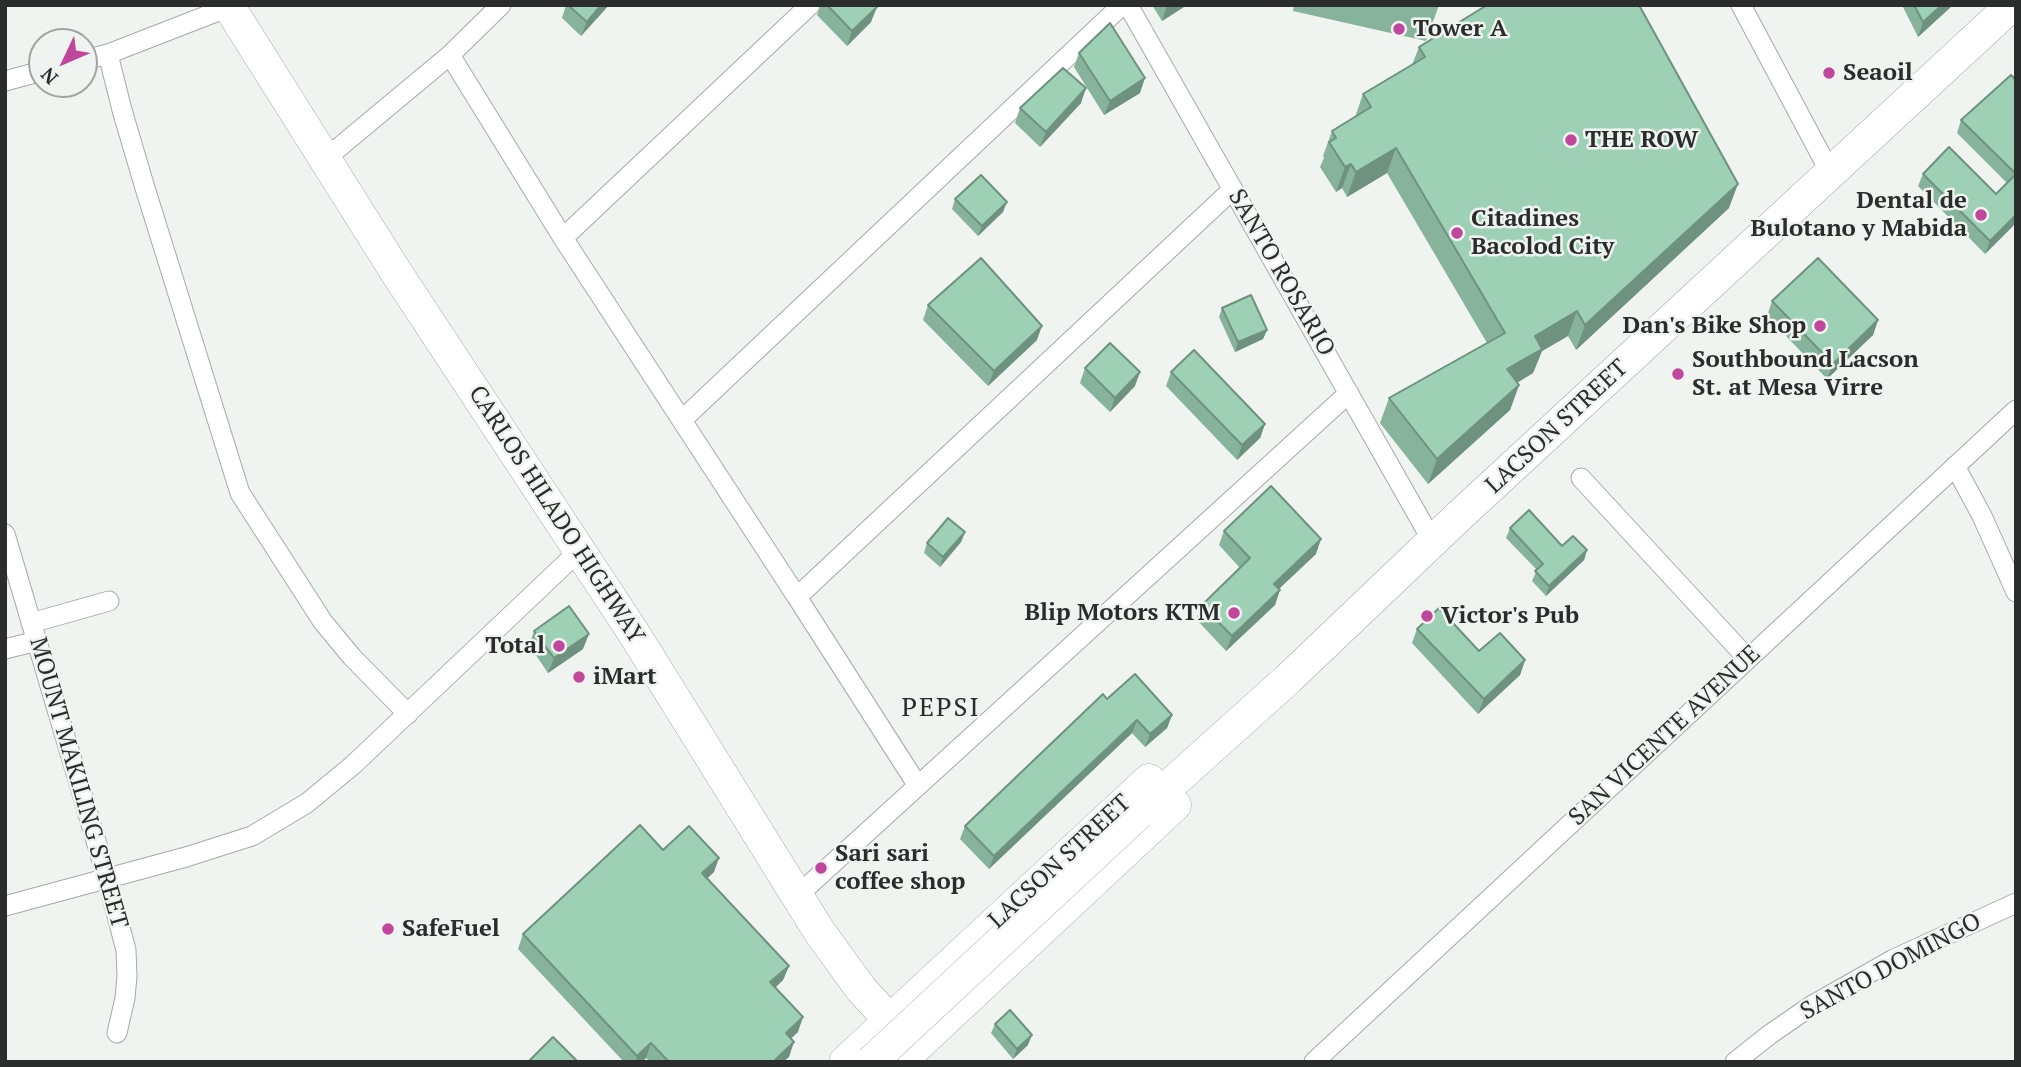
<!DOCTYPE html>
<html>
<head>
<meta charset="utf-8">
<style>
  body { margin:0 }
  #map { position:relative; width:2021px; height:1067px; overflow:hidden; background:#eff4f1; font-family:"PT Serif",serif }
  canvas { display:block }
  .frame { position:absolute; inset:0; border:7px solid #2b2d2c; pointer-events:none }
  .north { position:absolute; left:28px; top:28px; width:70px; height:70px; box-sizing:border-box; background:#eff4f1; border:2px solid #a1a4a2; border-radius:50%; rotate:226deg; font-size:19px; font-weight:700; line-height:28px; text-align:center; color:#2b2d2c }
  .north::after { content:''; display:block; margin:auto; width:24px; height:32px; background:#c0479b; clip-path:polygon(50% 0,100% 100%,50% 72%,0 100%) }
</style>
</head>
<body>
<div id="map">
<canvas width="2021" height="1067"></canvas>
<div class="frame"></div>
<div class="north">N</div>
</div>
<script>
const ctx = document.querySelector('canvas').getContext('2d');
ctx.lineJoin = 'round';
const toPath = rows => new Path2D(rows.map(r => 'M' + r).join(''));
function trace(path, color, width, dash) { ctx.strokeStyle = color; ctx.lineWidth = width; ctx.lineCap = dash ? 'butt' : 'round'; ctx.setLineDash(dash || []); ctx.stroke(path); }
function fill(path, color) { ctx.fillStyle = color; ctx.fill(path, 'evenodd'); }
function label(font, color, halo, rows, align = 'center') {
  ctx.font = font + ' "PT Serif",serif'; ctx.lineWidth = 5; ctx.setLineDash([]); ctx.textBaseline = 'middle'; ctx.strokeStyle = halo; ctx.fillStyle = color; for (const [text, x, y, turn = 0] of rows) {
    ctx.save(); ctx.translate(x, y); ctx.rotate((+turn || 0) * Math.PI / 180); ctx.textAlign = isNaN(turn) ? turn : align; if (halo) ctx.strokeText(text, 0, 0); ctx.fillText(text, 0, 0); ctx.restore();
  }
}
const minor = toPath([
  [1128,5,1433,542],
  [1741,5,1830,172],
  [108,54,122,110,145,188,240,493,323,622,352,657,408,714],
  [450,55,563,238,797,597,1233,189],
  [84,60,108,54,229,7],
  [5,81,42,71],
  [325,159,450,55,501,5],
  [563,238,810,5],
  [683,419,1122,5],
  [1955,466,1982,516,2016,592],
  [1581,478,1748,659],
  [5,534,107,878,126,950,127,976,125,998,117,1033],
  [797,597,918,786],
  [31,623,109,601],
  [5,649,37,641],
  [797,896,1349,393],
  [5,906,186,857,252,836,307,803,353,765,580,550],
  [1314,1062,2016,410],
  [1735,1062,1769,1035,1811,1006,1894,959,2016,903]
]);
const primary = toPath([
  [228,5,396,272,633,632,819,931,861,989,915,1048],
  [1139,813,1288,679,1457,518,2012,5],
  [901,1061,1175,805],
  [845,1062,1149,780]
]);
const primaryBridge = toPath([
  [871,1062,1139,813]
]);
const wall = toPath([
  [566,5,609,5,581,36,562,18],
  [821,5,875,5,871,22,847,46,817,15],
  [1152,5,1187,5,1162,21],
  [1294,5,1439,5,1426,41,1293,11],
  [1902,5,1953,5,1918,37],
  [1419,47,1729,208,1576,350,1568,336,1542,351,1533,373,1517,383,1519,385,1510,410,1428,484,1380,423,1389,398,1487,343,1387,173,1347,197,1342,188,1336,192,1320,167,1324,158,1323,156,1332,131,1355,117,1363,94,1412,65],
  [1079,53,1140,93,1104,115,1074,67],
  [2016,80,2016,223,1985,254,1918,186,1923,174,1996,194,2007,183,1957,133,1961,120],
  [1081,103,1040,147,1015,123,1020,108],
  [955,199,1003,212,978,236,952,209],
  [1772,301,1878,320,1873,335,1827,379,1767,316],
  [928,305,1037,340,988,386,923,320],
  [1222,308,1267,330,1263,339,1235,352,1219,317],
  [1085,368,1135,386,1110,412,1080,383],
  [1171,372,1265,424,1260,438,1237,460,1166,386],
  [1510,528,1562,546,1587,550,1584,560,1546,596,1532,581,1537,570,1506,538],
  [1224,531,1316,554,1279,589,1275,605,1226,651,1196,619,1202,605,1240,568,1219,545],
  [965,532,961,542,940,567,924,553,927,543],
  [1417,629,1479,651,1525,660,1520,675,1478,714,1412,643],
  [534,631,583,649,548,673,529,645],
  [1107,699,1172,715,1167,728,1145,747,1132,733,989,869,960,839,965,826],
  [663,850,714,872,707,878,789,966,783,980,775,988,798,1032,791,1038,789,1057,783,1062,650,1062,646,1058,642,1062,624,1062,518,949,523,934],
  [995,1024,1028,1045,1013,1059,991,1033]
]);
const shadedWall = toPath([
  [601,5,609,5,581,36,587,22],
  [1169,5,1187,5,1162,21,1167,6],
  [1942,5,1953,5,1918,37,1923,22],
  [877,7,871,22,847,46,852,31],
  [1145,78,1140,93,1104,115,1110,101],
  [1086,88,1081,103,1040,147,1046,132],
  [1396,148,1387,173,1347,197,1356,172],
  [1351,164,1342,188,1336,192,1345,167],
  [1738,184,1729,208,1576,350,1585,325],
  [1007,202,1003,212,978,236,982,226],
  [2016,215,2016,223,1985,254,1990,241],
  [1577,311,1568,336,1542,351,1533,373,1498,394,1507,369,1535,336],
  [1878,320,1873,335,1827,379,1833,364],
  [1042,326,1037,340,988,386,994,371],
  [1267,330,1263,339,1235,352,1238,342],
  [1140,372,1135,386,1110,412,1115,398],
  [1519,385,1510,410,1428,484,1437,459],
  [1265,424,1260,438,1237,460,1242,445],
  [965,532,961,542,940,567,943,557],
  [1321,539,1316,554,1269,598,1274,584],
  [1587,550,1584,560,1546,596,1549,586],
  [1280,590,1275,605,1226,651,1232,636],
  [589,634,583,649,548,673,554,658],
  [1525,660,1520,675,1478,714,1484,699],
  [1172,715,1167,728,1145,747,1150,734],
  [1137,720,1132,733,989,869,994,856],
  [719,858,714,872,697,888,702,873],
  [789,966,783,980,765,997,770,982],
  [803,1017,798,1032,781,1048,786,1033],
  [1032,1035,1028,1045,1013,1059,1017,1049],
  [794,1042,789,1057,783,1062,773,1062],
  [651,1043,646,1058,642,1062,636,1062,637,1056]
]);
const building = toPath([
  [568,5,601,5,587,22,568,5],
  [827,5,875,5,877,7,852,31,827,5],
  [1487,5,1639,5,1738,184,1585,325,1577,311,1535,336,1542,349,1507,369,1519,385,1437,459,1389,398,1505,333,1396,148,1356,172,1351,164,1345,167,1329,142,1336,138,1332,131,1371,107,1363,94,1425,57,1419,47,1487,5],
  [1914,5,1942,5,1923,22,1914,5],
  [1110,23,1145,78,1110,101,1079,53,1110,23],
  [1063,68,1086,88,1046,132,1020,108,1063,68],
  [2011,75,2016,80,2016,215,1990,241,1923,174,1949,147,1996,194,2016,174,1961,120,2011,75],
  [981,175,1007,202,982,226,955,199,981,175],
  [981,258,1042,326,994,371,928,305,981,258],
  [1818,258,1878,320,1833,364,1772,301,1818,258],
  [1251,295,1267,330,1238,342,1222,308,1251,295],
  [1110,343,1140,372,1115,398,1085,368,1110,343],
  [1194,350,1265,424,1242,445,1171,372,1194,350],
  [1271,486,1321,539,1274,584,1280,590,1232,636,1202,605,1250,558,1224,531,1271,486],
  [1529,510,1562,546,1573,536,1587,550,1549,586,1535,571,1543,564,1510,528,1529,510],
  [948,518,965,532,943,557,927,543,948,518],
  [569,606,589,634,554,658,534,631,569,606],
  [1439,608,1479,651,1500,633,1525,660,1484,699,1417,629,1439,608],
  [1135,674,1172,715,1150,734,1137,720,994,856,965,826,1103,694,1107,699,1135,674],
  [640,825,663,850,689,826,719,858,702,873,789,966,770,982,803,1017,786,1033,794,1042,773,1062,669,1062,651,1043,637,1056,523,934,640,825],
  [1010,1010,1032,1035,1017,1049,995,1024,1010,1010],
  [553,1037,578,1062,528,1062,553,1037]
]);
const markers = [
  [1399,29,7,"#c0479b"],
  [1829,73,7,"#c0479b"],
  [1571,140,7,"#c0479b"],
  [1981,215,7,"#c0479b"],
  [1457,233,7,"#c0479b"],
  [1820,326,7,"#c0479b"],
  [1678,374,7,"#c0479b"],
  [1234,613,7,"#c0479b"],
  [1427,616,7,"#c0479b"],
  [559,646,7,"#c0479b"],
  [579,677,7,"#c0479b"],
  [821,868,7,"#c0479b"],
  [388,929,7,"#c0479b"]
];
const poiNames = [
  ["Tower A",1413,29],
  ["Seaoil",1843,73],
  ["THE ROW",1585,140],
  ["Dental de",1967,201,"right"],
  ["Bulotano y Mabida",1967,229,"right"],
  ["Citadines",1471,219],
  ["Bacolod City",1471,247],
  ["Dan's Bike Shop",1806,326,"right"],
  ["Southbound Lacson",1692,360],
  ["St. at Mesa Virre",1692,388],
  ["Blip Motors KTM",1220,613,"right"],
  ["Victor's Pub",1441,616],
  ["Total",545,646,"right"],
  ["iMart",593,677],
  ["Sari sari",835,854],
  ["coffee shop",835,882],
  ["SafeFuel",402,929]
];
const streetNames = [
  ["SANTO ROSARIO",1281,273,60],
  ["LACSON STREET",1557,427,-43],
  ["CARLOS HILADO HIGHWAY",556,515,57],
  ["SAN VICENTE AVENUE",1665,736,-43],
  ["MOUNT MAKILING STREET",78,783,74],
  ["LACSON STREET",1060,862,-43],
  ["SANTO DOMINGO",1891,967,-28]
];
const neighbourhoodNames = [
  ["PEPSI",941,709]
];
trace(minor, '#a5aaa7', 21);
trace(primary, '#a5aaa7', 33);
trace(minor, '#fff', 19);
trace(primary, '#fff', 32);
trace(primaryBridge, '#a5aaa7', 33, []);
trace(primaryBridge, '#fff', 32);
fill(wall, '#87b39c');
fill(shadedWall, '#6e927f');
fill(building, '#9dd0b5');
trace(building, '#6e927f', 2);
for (const [x, y, r, color] of markers) { const dot = new Path2D(); dot.arc(x, y, r, 0, 2 * Math.PI); ctx.fillStyle = color; ctx.fill(dot); trace(dot, '#eff4f1', 2.5); }
label('bold 24px', '#2b2d2c', '#eff4f1', poiNames, 'left');
label('24px', '#2b2d2c', '#eff4f1', streetNames);
ctx.letterSpacing = '2px';
label('26px', '#2b2d2c', '#eff4f1', neighbourhoodNames);
ctx.letterSpacing = '0px';
</script>
</body>
</html>
